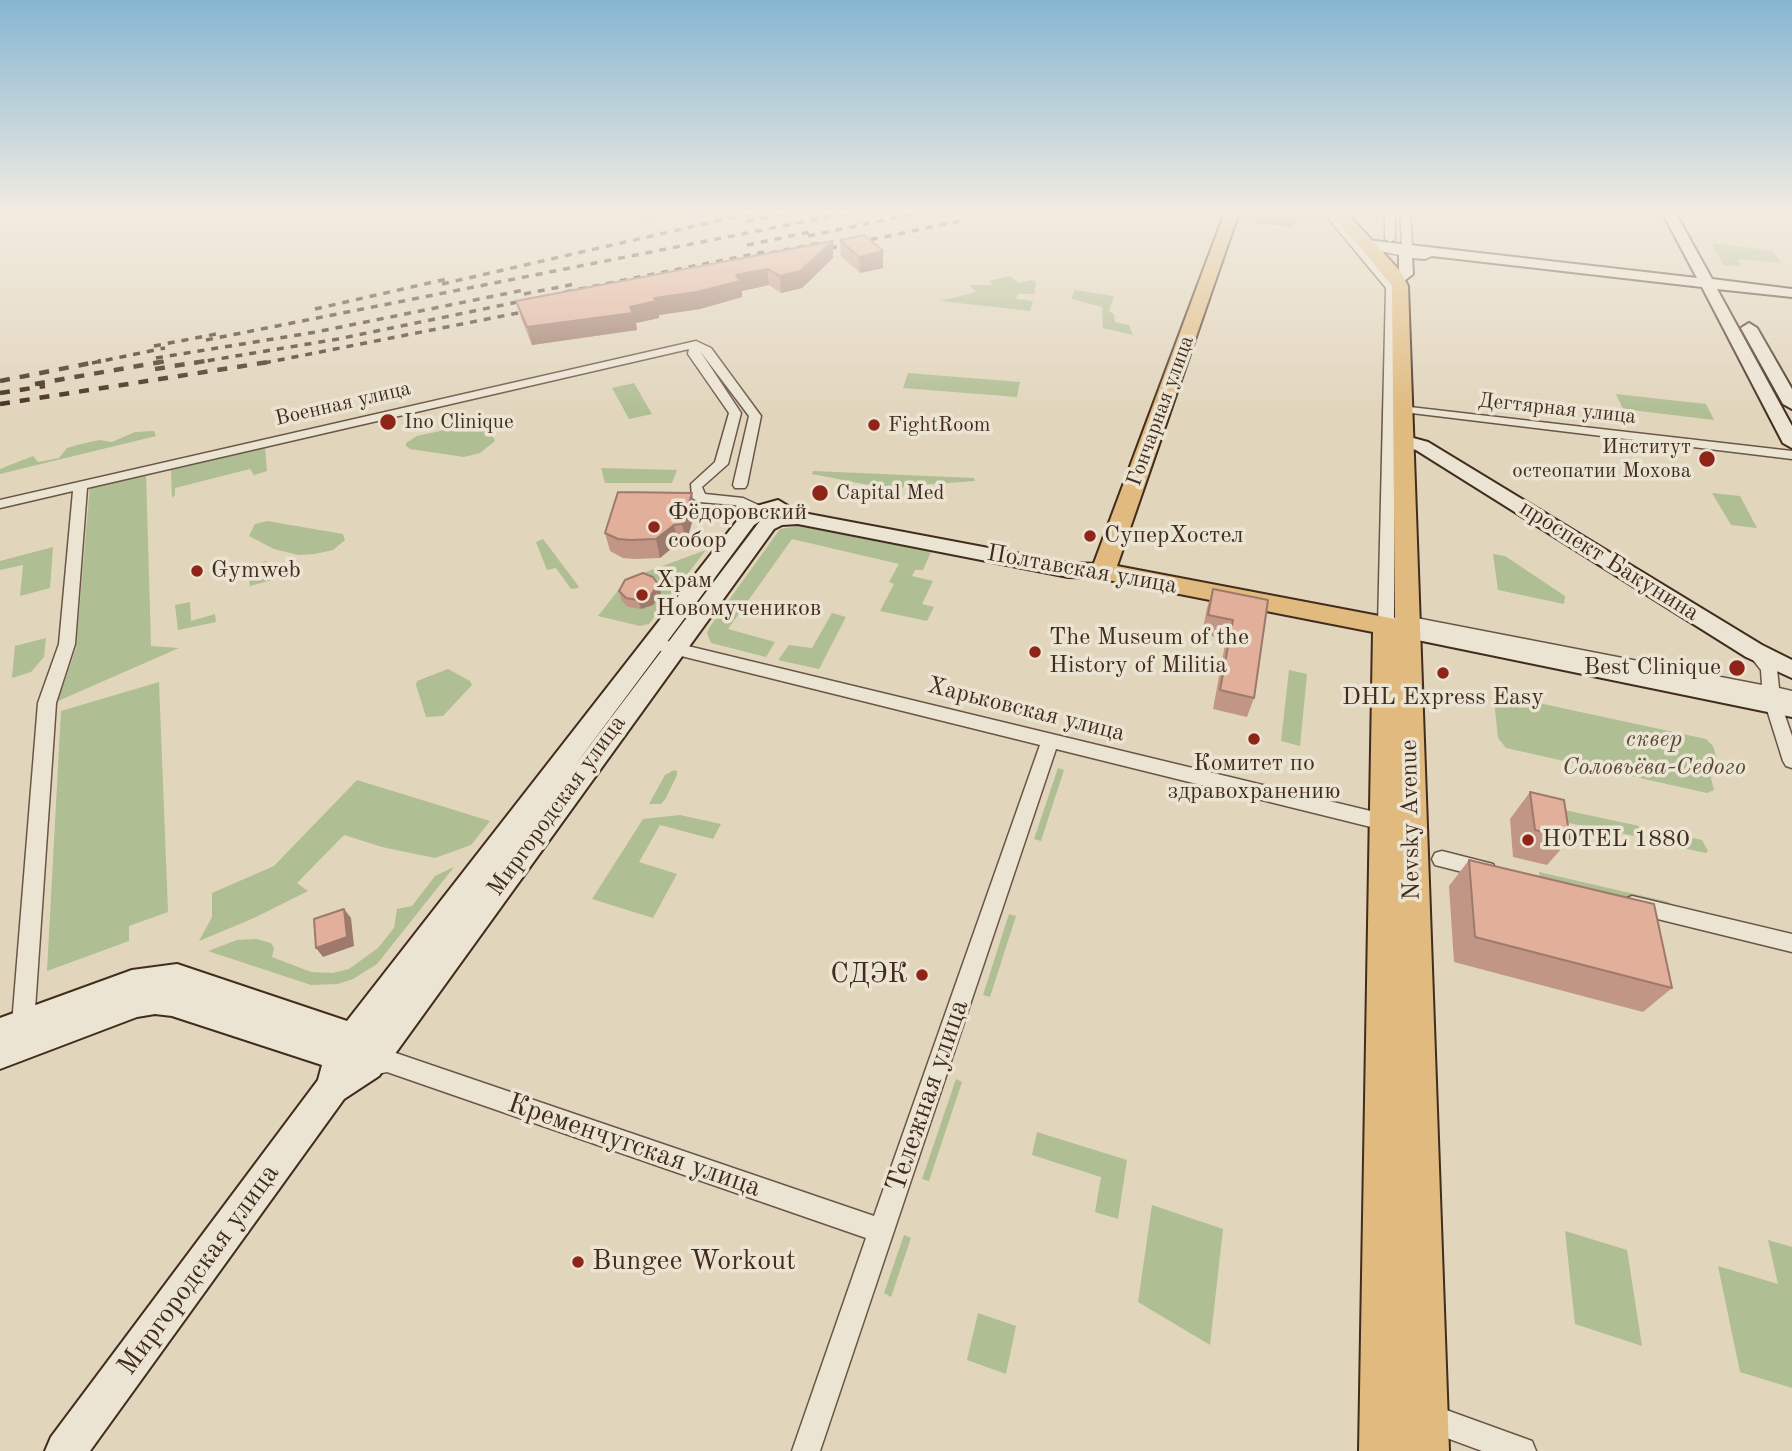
<!DOCTYPE html>
<html>
<head>
<meta charset="utf-8">
<style>
  body { margin:0 }
  canvas { display:block; background:#e1d5bc }
</style>
</head>
<body>
<canvas width="1792" height="1451"></canvas>
<script>
const ctx = document.querySelector('canvas').getContext('2d');
ctx.lineJoin = 'round';
function fill(path, color) { ctx.fillStyle = color; ctx.fill(path, 'evenodd'); }
const toPath = rows => new Path2D(rows.map(r => 'M' + r).join(''));
function trace(path, color, width, dash) { ctx.strokeStyle = color; ctx.lineWidth = width; ctx.lineCap = dash ? 'butt' : 'round'; ctx.setLineDash(dash || []); ctx.stroke(path); }
function label(font, color, halo, rows, align = 'center') {
  ctx.font = font + ' "Old Standard TT",serif'; ctx.lineWidth = 7; ctx.setLineDash([]); ctx.textBaseline = 'middle'; ctx.strokeStyle = halo; ctx.fillStyle = color; for (const [text, x, y, turn = 0] of rows) {
    ctx.save(); ctx.translate(x, y); ctx.rotate((+turn || 0) * Math.PI / 180); ctx.textAlign = isNaN(turn) ? turn : align; if (halo) ctx.strokeText(text, 0, 0); ctx.fillText(text, 0, 0); ctx.restore();
  }
}
const green = toPath([
  [1712,243,1773,251,1781,263,1738,259,1741,267,1723,265],
  [1010,276,1019,283,1033,280,1036,283,1034,294,1018,294,1016,299,1033,301,1030,311,940,301,976,292,969,285,993,285,989,281],
  [1074,290,1114,296,1109,311,1114,314,1115,322,1129,325,1133,335,1103,328,1102,307,1072,299],
  [908,373,1020,382,1017,397,903,388],
  [634,383,652,414,629,419,612,388],
  [1616,394,1706,404,1714,420,1623,409],
  [481,422,489,427,495,441,480,453,464,457,410,449,406,446,406,443,417,436],
  [154,431,156,436,0,474,0,469,33,456,38,462,59,458,67,448,77,445,99,440,112,442,135,432],
  [265,448,267,471,254,475,250,469,175,488,175,495,172,498,171,470],
  [601,468,677,470,672,483,605,483],
  [813,471,974,478,975,481,904,486,900,491,812,474],
  [146,472,151,646,179,648,58,701,76,648,90,485],
  [1712,493,1740,496,1757,528,1731,525],
  [267,521,343,534,345,540,333,550,315,554,299,555,274,549,249,536,255,524],
  [800,526,931,552,923,570,915,570,912,576,933,581,922,604,934,607,927,621,880,611,894,584,889,582,899,564,792,539,728,629,775,642,766,657,711,643,707,633,709,628,780,529],
  [543,539,577,584,579,588,571,589,556,568,547,570,536,542],
  [53,547,50,588,20,596,23,565,0,570,0,561],
  [706,550,649,624,640,626,598,616,627,579],
  [1493,554,1505,556,1565,596,1564,604,1498,590],
  [266,561,279,572,274,574,275,579,250,586,247,566],
  [190,602,191,621,215,614,216,622,178,630,175,605],
  [832,613,846,617,819,669,778,660,789,645,812,648],
  [46,638,44,657,31,672,12,678,15,646],
  [448,669,470,681,472,685,443,716,426,717,416,685,417,681],
  [1289,670,1307,674,1300,746,1281,741],
  [159,682,168,912,129,926,129,941,47,971,61,711],
  [1506,696,1706,739,1713,746,1718,763,1707,763,1714,790,1707,793,1506,748,1498,738,1494,701,1495,697],
  [1058,768,1064,770,1041,841,1034,839],
  [674,770,677,771,677,775,666,798,661,804,649,804,665,775],
  [357,780,490,821,471,845,435,858,382,847,344,835,297,883,308,891,254,918,199,941,212,917,212,893,274,866],
  [1546,806,1639,826,1645,838,1548,819],
  [680,815,721,824,713,839,660,825,639,862,677,874,653,918,592,899,643,819],
  [1665,832,1702,840,1708,851,1706,853,1668,845,1662,838],
  [454,867,377,964,353,979,338,984,311,985,208,951,237,940,256,939,271,943,274,948,272,957,311,972,333,973,349,969,378,948,394,928,397,909,412,906,435,876],
  [1539,872,1669,902,1671,910,1540,879],
  [1009,914,1016,916,990,997,983,995],
  [956,1079,962,1082,929,1181,922,1179],
  [1037,1132,1127,1160,1118,1219,1095,1212,1101,1177,1032,1155],
  [1152,1205,1223,1229,1210,1345,1138,1302],
  [1565,1231,1627,1250,1642,1346,1575,1324],
  [904,1235,911,1238,891,1297,884,1293],
  [1768,1240,1792,1247,1792,1388,1740,1372,1718,1266,1778,1284],
  [978,1313,1016,1326,1006,1374,967,1360]
]);
const street = toPath([
  [1323,212,1333,212,1357,241,1410,253,1405,256,1363,248,1396,288,1395,409,1401,406,1792,451,1792,459,1395,411,1394,618,1406,616,1762,685,1761,670,1746,651,1748,647,1760,647,1777,669,1779,688,1792,691,1792,703,1780,701,1792,736,1792,768,1786,766,1783,761,1763,697,1406,626,1380,629,1378,625,1386,288,1323,212],
  [1385,212,1395,212,1395,239,1390,242,1385,239,1385,212],
  [1400,212,1410,212,1412,245,1407,248,1402,245,1400,212],
  [696,341,711,348,761,416,747,485,745,488,735,488,733,485,749,416,700,351,741,413,728,464,702,487,705,494,743,498,780,515,780,521,770,521,735,505,699,502,692,498,691,484,715,462,729,413,688,354,689,349,87,488,75,644,56,703,34,1024,31,1031,23,1034,15,1031,12,1024,38,703,59,644,73,491,0,508,0,500,696,341],
  [663,640,1387,815,1394,818,1397,823,1394,828,1387,831,1056,749,820,1451,792,1451,866,1238,387,1072,368,1076,360,1073,357,1065,360,1057,387,1050,874,1216,1040,745,657,650,655,646,657,642,663,640],
  [1442,851,1493,864,1496,870,1493,876,1486,878,1435,865,1432,859,1435,853,1442,851],
  [1632,896,1792,934,1792,952,1625,911,1622,905,1625,899,1632,896],
  [1427,1403,1532,1441,1536,1451,1482,1451,1417,1427,1413,1417,1417,1407,1427,1403]
]);
const secondary = toPath([
  [1662,212,1675,212,1712,279,1792,289,1792,297,1717,289,1792,426,1792,448,1783,443,1702,287,1432,256,1425,259,1412,258,1413,274,1399,285,1392,281,1399,273,1399,252,1366,248,1359,244,1366,240,1697,278,1662,212],
  [1749,323,1757,328,1792,389,1792,409,1783,404,1741,328,1749,323],
  [1402,435,1428,442,1762,645,1792,660,1792,678,1746,657,1416,450,1396,444,1393,440,1396,436,1402,435],
  [778,500,788,506,785,510,767,515,760,521,778,513,798,512,1068,563,1103,564,1114,571,1103,578,1068,577,798,524,782,525,774,529,379,1076,344,1099,90,1451,45,1451,51,1437,318,1080,322,1065,172,1016,155,1014,137,1017,0,1069,0,1018,132,970,177,964,347,1021,740,517,753,507,778,500],
  [760,521,573,768,754,525,760,521],
  [1406,623,1792,699,1792,717,1398,636,1395,631,1398,626,1406,623]
]);
const primary = toPath([
  [1225,212,1239,212,1117,566,1395,619,1392,286,1331,212,1346,212,1400,271,1408,286,1449,1451,1359,1451,1373,632,1103,579,1094,576,1091,571,1225,212]
]);
const railFar1 = toPath([
  [747,221,795,212],
  [808,236,918,213],
  [747,245,815,231],
  [816,251,960,221],
  [756,256,825,242],
  [442,284,756,212],
  [565,292,764,252],
  [524,294,575,284],
  [315,309,451,278],
  [206,340,853,212],
  [154,346,216,334],
  [156,358,316,332,524,290],
  [92,363,165,348],
  [157,363,166,361],
  [194,363,338,339,537,298],
  [264,363,538,309]
]);
const rail = toPath([
  [155,369,205,361],
  [0,381,101,361],
  [35,384,166,361],
  [0,393,45,386],
  [0,404,275,361]
]);
const wall = toPath([
  [637,212,681,212,644,219],
  [1242,212,1330,212,1327,222,1295,221,1293,227,1240,222],
  [840,240,883,268,860,273,841,256],
  [833,258,802,288,781,293,769,285,742,291,742,297,700,309,659,315,659,318,636,323,637,330,532,345,521,318,516,301],
  [695,512,686,543,678,543,660,558,635,559,623,558,610,551,605,533],
  [1213,589,1268,600,1254,698,1247,717,1213,709,1226,639,1202,634,1207,608],
  [619,591,661,593,653,605,641,609,628,607,622,601],
  [1530,792,1570,839,1547,865,1513,857,1510,819],
  [1469,860,1672,988,1643,1012,1454,962,1449,886]
]);
const shadedWall = toPath([
  [643,212,681,212,644,219],
  [833,241,833,258,802,288,781,293,780,276],
  [883,251,883,268,860,273,859,257],
  [767,269,769,285,742,291,742,297,700,309,659,315,659,318,636,323,637,330,532,345,527,327,630,307,654,298,736,275],
  [692,493,695,512,686,543,682,524],
  [674,525,678,543,660,558,656,539],
  [658,584,661,593,653,605,641,609,638,600],
  [344,909,351,918,354,946,323,957,316,948]
]);
const building = toPath([
  [864,235,883,251,859,257,840,240,864,235],
  [833,241,800,271,780,276,767,269,736,275,740,281,697,292,654,298,656,301,630,307,633,313,527,327,516,301,833,241],
  [618,492,692,493,682,524,674,525,656,539,631,540,618,539,605,533,618,492],
  [643,573,653,577,658,584,651,595,638,600,626,598,619,591,625,580,643,573],
  [1213,589,1268,600,1254,698,1220,690,1233,620,1208,615,1213,589],
  [1530,792,1564,800,1570,839,1535,830,1530,792],
  [1469,860,1654,904,1672,988,1475,937,1469,860],
  [344,909,347,937,316,948,314,919,344,909]
]);
const markers = [
  [388,422,9,"#8f2418"],
  [874,425,7,"#8f2418"],
  [1707,459,9,"#8f2418"],
  [820,493,9,"#8f2418"],
  [654,527,7,"#8f2418"],
  [1090,536,7,"#8f2418"],
  [197,571,7,"#8f2418"],
  [642,595,7,"#8f2418"],
  [1035,652,7,"#8f2418"],
  [1737,668,9,"#8f2418"],
  [1443,673,7,"#8f2418"],
  [1254,739,7,"#8f2418"],
  [1528,840,7,"#8f2418"],
  [922,975,7,"#8f2418"],
  [578,1262,7,"#8f2418"]
];
const farStreetnames = [
  ["Военная улица",343,404,-13],
  ["Дегтярная улица",1557,409,6],
  ["Гончарная улица",1161,411,-70]
];
const farPoinames = [
  ["Ino Clinique",404,422],
  ["FightRoom",888,425],
  ["Институт",1691,447,"right"],
  ["остеопатии Мохова",1691,471,"right"],
  ["Capital Med",836,493]
];
const poiNames = [
  ["Фёдоровский",668,513],
  ["собор",668,541],
  ["СуперХостел",1104,536],
  ["Gymweb",211,571],
  ["Храм",656,581],
  ["Новомучеников",656,609],
  ["The Museum of the",1049,638],
  ["History of Militia",1049,666],
  ["Best Clinique",1721,668,"right"],
  ["DHL Express Easy",1443,698,"center"],
  ["Комитет по",1254,764,"center"],
  ["здравохранению",1254,792,"center"],
  ["HOTEL 1880",1542,840]
];
const streetNames = [
  ["проспект Бакунина",1609,561,32],
  ["Полтавская улица",1082,570,10],
  ["Харьковская улица",1026,710,14],
  ["Миргородская улица",557,806,-54],
  ["Nevsky Avenue",1411,820,-91]
];
const parkNames = [
  ["сквер",1654,740],
  ["Соловьёва-Седого",1654,768]
];
const nearPoinames = [
  ["СДЭК",908,975],
  ["Bungee Workout",592,1262,"left"]
];
const nearStreetnames = [
  ["Тележная улица",928,1096,-71],
  ["Кременчугская улица",634,1146,19],
  ["Миргородская улица",199,1270,-54]
];
fill(green, '#b0be93');
trace(street, '#6a5646', 3);
trace(secondary, '#422c1e', 4);
trace(primary, '#422c1e', 4);
fill(street, '#ece4d3');
fill(secondary, '#ece4d3');
fill(primary, '#e0ba7e');
trace(railFar1, '#422c1e', 3.5, [7, 7]);
trace(rail, '#422c1e', 4.5, [10, 10]);
fill(wall, '#c29684');
fill(shadedWall, '#9e7a6c');
fill(building, '#e2af9a');
trace(building, '#9e7a6c', 2);
const sky = ctx.createLinearGradient(0, 0, 0, 415);
sky.addColorStop(0, '#86b6d2');
sky.addColorStop(0.51, '#f2ece1');
sky.addColorStop(1, '#f2ece100');
ctx.fillStyle = sky;
ctx.fillRect(0, 0, 1792, 415);
for (const [x, y, r, color] of markers) { const dot = new Path2D(); dot.arc(x, y, r, 0, 2 * Math.PI); ctx.fillStyle = color; ctx.fill(dot); trace(dot, '#ece4d3', 2.5); }
label('21px', '#422c1e', '#ece4d3', farStreetnames);
label('21px', '#422c1e', '#ece4d3', farPoinames, 'left');
label('24px', '#422c1e', '#ece4d3', poiNames, 'left');
label('24px', '#422c1e', '#ece4d3', streetNames);
label('italic 24px', '#584935', '#ece4d3', parkNames);
label('28px', '#422c1e', '#ece4d3', nearPoinames, 'right');
label('28px', '#422c1e', '#ece4d3', nearStreetnames);
</script>
</body>
</html>
